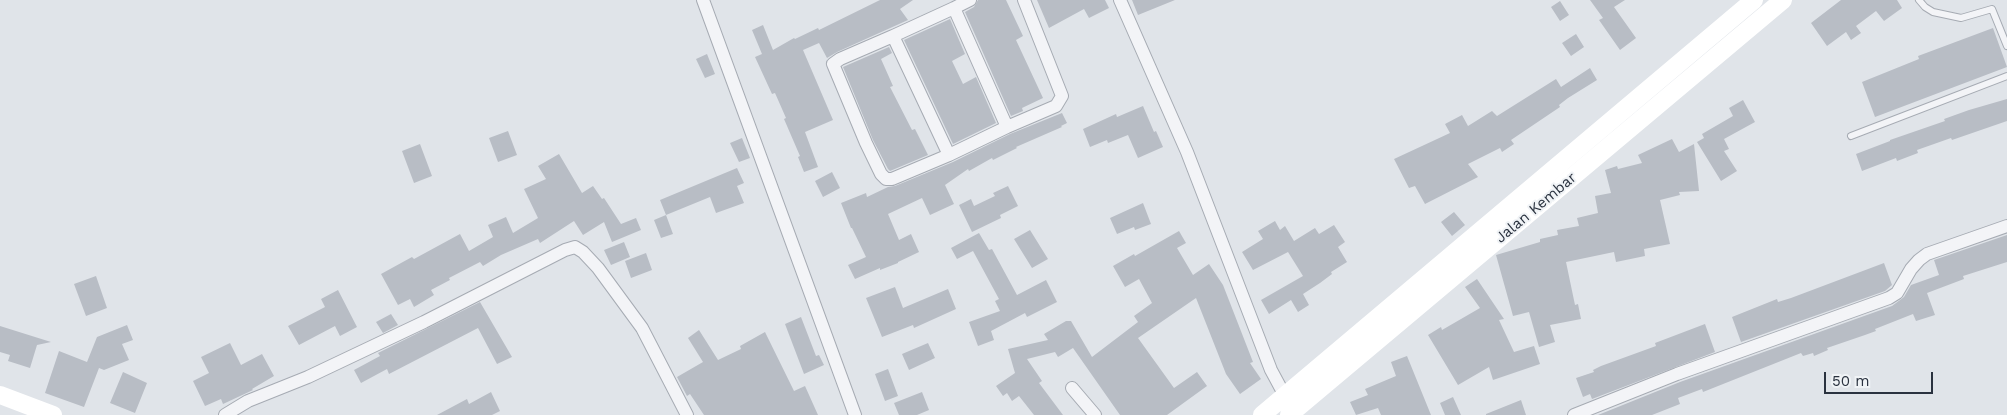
<!DOCTYPE html>
<html>
<head>
<meta charset="utf-8">
<style>
  body { margin:0 }
  #map { position:relative; width:2007px; height:415px; overflow:hidden; background:#e0e4e9; font-family:"Work Sans",sans-serif }
  canvas { display:block }
  .scale { position:absolute; left:1824px; top:372px; width:109px; height:22px; box-sizing:border-box; border:2px solid #2a323f; border-top:0; padding-left:6px; font-size:15px; line-height:18px; white-space:nowrap; color:#2a323f; -webkit-text-stroke:4px #f0f3f6; paint-order:stroke }
</style>
</head>
<body>
<div id="map">
<canvas width="2007" height="415"></canvas>
<div class="scale">50 m</div>
</div>
<script>
const ctx = document.querySelector('canvas').getContext('2d');
ctx.lineJoin = 'round';
function fill(path, color) { ctx.fillStyle = color; ctx.fill(path, 'evenodd'); }
const toPath = rows => new Path2D(rows.map(r => 'M' + r).join(''));
function trace(path, color, width, dash) { ctx.strokeStyle = color; ctx.lineWidth = width; ctx.lineCap = dash ? 'butt' : 'round'; ctx.setLineDash(dash || []); ctx.stroke(path); }
function label(font, color, halo, rows, align = 'center') {
  ctx.font = font + ' "Work Sans",sans-serif'; ctx.lineWidth = 4; ctx.setLineDash([]); ctx.textBaseline = 'middle'; ctx.strokeStyle = halo; ctx.fillStyle = color; for (const [text, x, y, turn = 0] of rows) {
    ctx.save(); ctx.translate(x, y); ctx.rotate((+turn || 0) * Math.PI / 180); ctx.textAlign = isNaN(turn) ? turn : align; if (halo) ctx.strokeText(text, 0, 0); ctx.fillText(text, 0, 0); ctx.restore();
  }
}
const building = toPath([
  [880,0,913,0,900,9,908,20,837,52,827,58,819,43,803,50,833,120,805,132,818,167,804,172,798,157,800,156,784,119,786,118,775,93,772,94,755,57,762,54,752,30,763,25,773,50,794,38,795,39,818,28,819,30],
  [978,0,1006,0,1023,36,1016,40,1043,98,1022,108,1023,111,1011,116,965,12,974,7],
  [1037,0,1105,0,1109,8,1089,18,1084,9,1049,28],
  [1132,0,1175,0,1138,15],
  [1590,0,1625,0,1614,7,1636,38,1620,50,1599,20,1603,18],
  [1841,0,1897,0,1902,8,1884,21,1876,11,1856,26,1861,33,1851,40,1846,32,1827,46,1811,23],
  [1560,1,1569,15,1560,21,1551,7],
  [950,19,965,54,952,61,963,84,976,77,996,123,953,144,904,40],
  [1993,28,2007,67,1875,117,1862,82,1919,59,1918,56],
  [1576,34,1584,47,1571,56,1562,43],
  [889,47,892,53,881,59,893,86,890,87,912,130,915,129,928,155,890,171,888,169,873,140,843,67],
  [707,54,715,74,705,78,696,59],
  [1590,68,1597,80,1568,98,1559,105,1560,107,1511,140,1514,144,1502,152,1500,148,1468,164,1478,177,1425,204,1415,186,1409,188,1394,159,1450,133,1445,124,1462,115,1468,126,1492,111,1497,116,1556,79,1561,87],
  [2007,99,2007,121,1952,140,1951,138,1917,150,1918,153,1897,161,1896,158,1862,171,1856,154,1890,141,1890,140,1945,121,1944,119,1969,110],
  [1743,100,1755,122,1724,139,1729,149,1724,151,1737,171,1721,181,1697,142,1704,138,1702,134,1733,116,1729,108],
  [1143,106,1154,132,1156,131,1163,147,1138,158,1128,135,1108,143,1107,140,1090,147,1083,129,1116,114,1117,117],
  [1062,113,1067,123,1061,126,1062,127,1016,147,1017,148,993,160,992,158,969,171,968,169,945,185,954,204,930,215,922,198,888,214,899,240,911,234,919,252,898,262,898,263,880,270,880,268,855,279,848,265,866,257,852,228,851,228,841,203,866,193,867,197,888,187,895,186,953,162,1010,134],
  [508,131,517,155,498,162,489,138],
  [742,138,750,158,739,162,730,143],
  [1672,139,1679,152,1694,144,1699,191,1679,192,1680,195,1660,200,1670,244,1644,249,1645,256,1616,262,1614,252,1566,262,1575,305,1578,304,1581,319,1550,325,1555,342,1539,347,1529,312,1513,316,1496,255,1540,242,1540,239,1558,235,1557,230,1579,226,1577,218,1598,213,1595,196,1611,193,1605,170,1617,166,1618,169,1642,163,1638,155],
  [420,144,432,176,414,183,402,151],
  [559,154,582,193,593,186,602,199,604,198,621,224,636,218,641,230,612,242,604,222,583,235,574,221,540,243,538,239,501,255,483,266,480,262,449,278,450,280,431,290,434,295,414,307,410,299,398,305,381,274,412,257,414,259,460,234,469,251,493,237,488,225,506,217,513,233,538,218,524,189,546,179,538,166],
  [737,168,744,183,737,186,744,203,716,213,710,197,666,215,660,200],
  [832,172,840,188,823,197,815,181],
  [1008,186,1018,206,1000,215,1001,218,972,232,959,205,971,199,974,206,995,196,993,193],
  [1143,203,1151,224,1135,230,1134,227,1117,234,1110,218],
  [1454,212,1465,225,1452,236,1441,222],
  [666,215,673,234,661,238,654,220],
  [1275,221,1280,230,1285,226,1294,241,1315,228,1319,234,1334,225,1345,242,1338,247,1347,262,1331,272,1332,274,1320,283,1303,294,1309,305,1298,312,1291,300,1269,314,1261,300,1303,276,1288,252,1253,270,1242,252,1263,239,1258,231],
  [1030,230,1048,259,1032,268,1014,239],
  [1179,231,1186,243,1177,248,1193,275,1209,264,1223,285,1253,362,1250,363,1261,379,1240,394,1226,374,1196,298,1138,338,1174,388,1197,372,1207,386,1167,415,1120,415,1073,348,1058,357,1055,352,1027,359,1042,381,1039,383,1063,415,1034,415,1019,396,1012,401,1007,393,1003,396,996,386,1015,373,1008,349,1048,340,1044,334,1066,321,1071,321,1092,357,1138,322,1134,316,1152,303,1139,279,1125,287,1113,266,1134,254,1135,256],
  [979,233,989,250,992,249,1017,295,1046,280,1057,302,1027,317,1025,313,991,331,994,340,978,346,969,322,1000,311,995,301,999,299,973,251,957,259,951,248],
  [2007,235,2007,262,1963,276,1964,279,1927,293,1935,315,1916,321,1913,314,1875,329,1876,331,1865,335,1827,348,1828,350,1814,356,1813,353,1803,356,1801,353,1703,392,1702,389,1678,398,1680,404,1652,415,1598,415,1680,382,1892,306,1904,297,1911,285,1939,275,1934,260],
  [624,242,630,257,611,265,604,250],
  [646,253,652,270,631,278,625,261],
  [1884,263,1892,285,1885,291,1741,342,1732,317,1777,299,1778,302,1791,298],
  [96,276,107,308,86,316,74,284],
  [1477,279,1504,319,1499,320,1514,352,1534,346,1540,364,1493,380,1489,367,1458,385,1428,335,1441,327,1442,330,1480,308,1465,287],
  [895,287,903,308,948,289,956,309,914,328,913,325,882,337,866,298],
  [338,290,357,327,340,336,335,326,299,345,288,326,325,307,321,299],
  [480,302,512,357,497,364,478,328,389,374,387,369,361,383,354,370,380,356,378,353],
  [391,314,398,325,383,333,376,322],
  [801,317,816,356,819,355,824,365,804,374,785,324],
  [1705,324,1715,352,1592,399,1590,394,1583,397,1576,378,1594,372,1593,370,1601,366,1656,346,1655,343],
  [127,325,133,340,122,344,129,360,104,370,99,368,84,407,45,393,59,351,87,362,97,337],
  [0,326,51,342,37,345,30,368,8,361,10,355,0,352],
  [699,330,718,360,741,349,740,346,765,332,794,391,805,386,818,415,704,415,690,394,687,396,677,377,703,362,688,338],
  [230,343,241,365,262,354,274,376,252,389,253,390,223,404,221,399,205,406,193,381,209,373,201,357],
  [928,343,935,358,909,370,902,354],
  [1407,356,1431,415,1381,415,1378,408,1356,415,1350,402,1368,395,1365,389,1396,376,1391,362],
  [888,369,898,396,885,401,875,374],
  [123,372,147,383,135,413,110,403],
  [491,392,500,411,492,415,437,415,467,399,469,404],
  [922,392,929,410,917,415,899,415,894,403],
  [1453,397,1461,415,1445,415,1440,403],
  [1521,400,1526,415,1486,415,1486,414]
]);
const lane = toPath([
  [1919,0,1925,7,1933,12,1961,18,1992,9,2007,46],
  [1851,136,2007,76]
]);
const street = toPath([
  [703,0,855,415],
  [970,0,954,8,1007,127,1056,106,1062,96,1024,0],
  [1120,0,1187,152,1271,370,1285,396],
  [954,8,893,36,949,155,1007,127],
  [893,36,840,59,833,64,866,143,881,174,886,179,892,179,949,155],
  [1072,388,1095,415],
  [225,415,248,401,308,377,424,322,565,250,575,247,583,252,598,268,642,328,687,415],
  [1574,415,1677,374,1889,298,1897,293,1911,269,1919,260,1927,254,2007,226]
]);
const secondary = toPath([
  [0,395,53,415],
  [1262,415,1754,0],
  [1289,415,1783,0]
]);
const streetNames = [
  ["Jalan Kembar",1536,208,-40]
];
fill(building, '#b8bdc5');
trace(lane, '#a6abb3', 8);
trace(street, '#a6abb3', 14);
trace(lane, '#f3f4f7', 6);
trace(street, '#f3f4f7', 12);
trace(secondary, '#fff', 18);
label('15px', '#2a323f', '#f0f3f6', streetNames);
</script>
</body>
</html>
